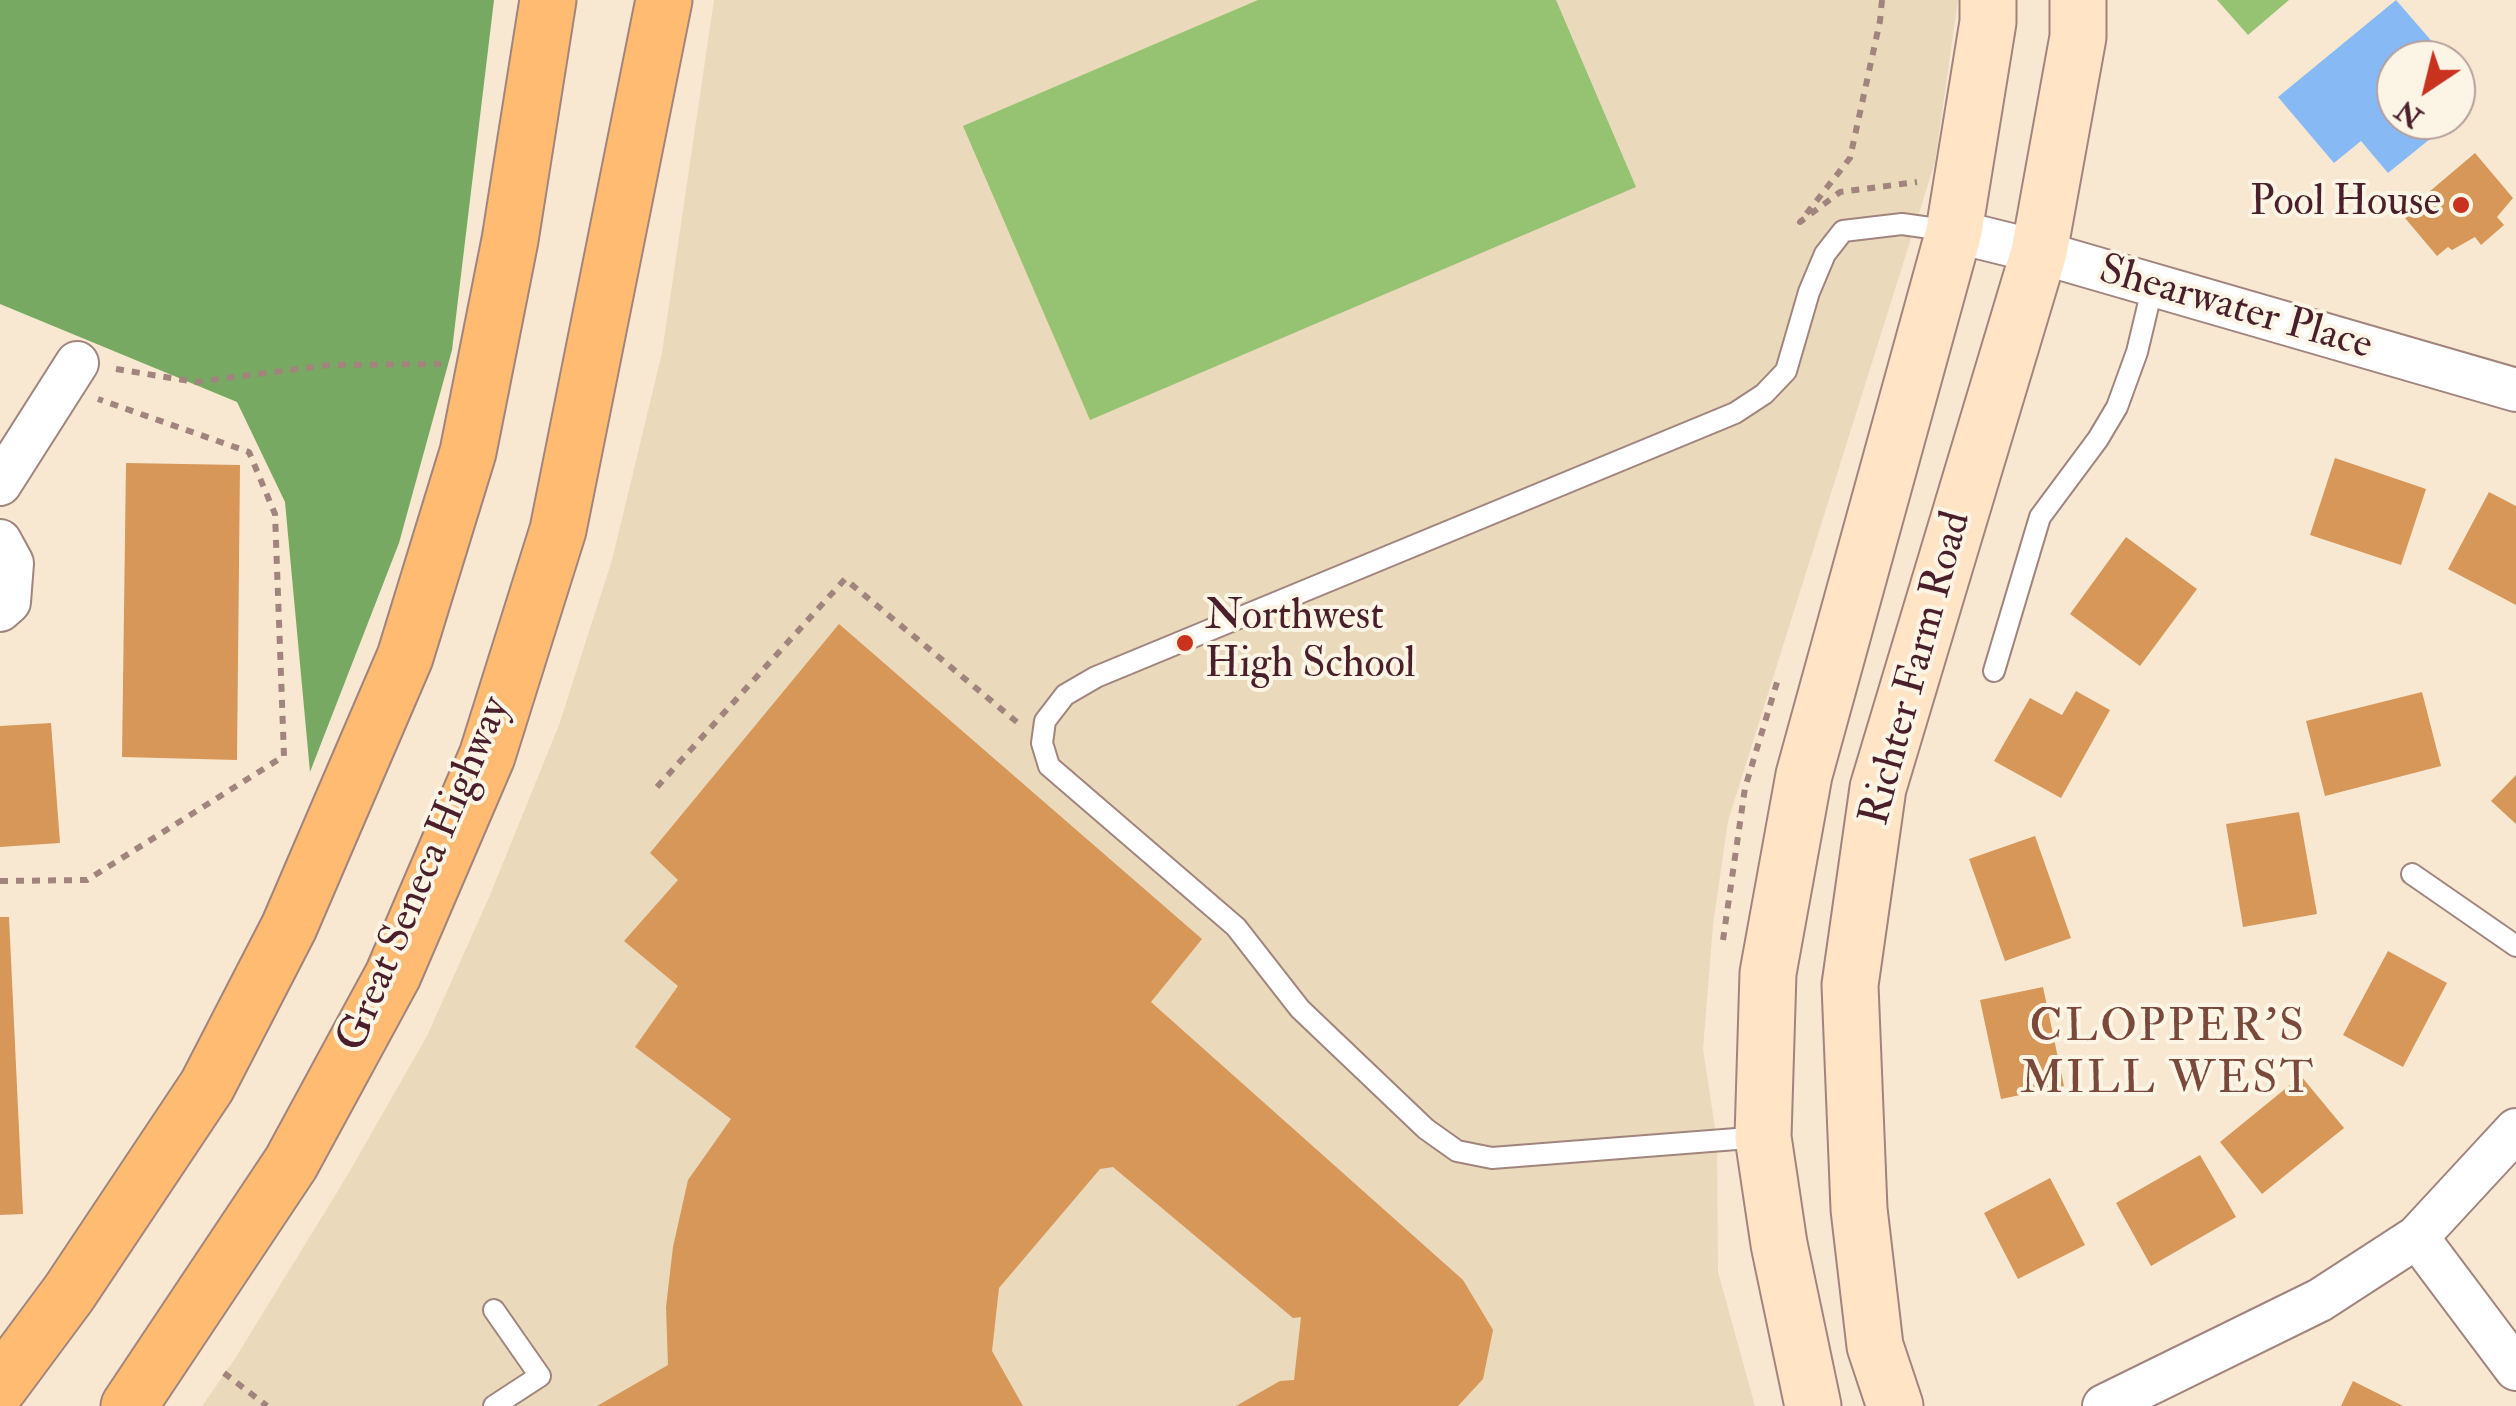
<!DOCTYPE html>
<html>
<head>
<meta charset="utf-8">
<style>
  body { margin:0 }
  #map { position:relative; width:2516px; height:1406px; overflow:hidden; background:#f8e8d2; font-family:"IM FELL Double Pica",serif }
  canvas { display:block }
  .north { position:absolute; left:2376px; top:40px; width:100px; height:100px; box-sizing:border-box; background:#fcf5e5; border:2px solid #b59f9b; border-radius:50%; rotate:215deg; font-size:28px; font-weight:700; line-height:40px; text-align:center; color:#4a1f2b }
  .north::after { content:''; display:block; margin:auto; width:35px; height:45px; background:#c8321e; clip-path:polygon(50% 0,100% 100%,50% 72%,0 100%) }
</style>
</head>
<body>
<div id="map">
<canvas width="2516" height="1406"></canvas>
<div class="north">N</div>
</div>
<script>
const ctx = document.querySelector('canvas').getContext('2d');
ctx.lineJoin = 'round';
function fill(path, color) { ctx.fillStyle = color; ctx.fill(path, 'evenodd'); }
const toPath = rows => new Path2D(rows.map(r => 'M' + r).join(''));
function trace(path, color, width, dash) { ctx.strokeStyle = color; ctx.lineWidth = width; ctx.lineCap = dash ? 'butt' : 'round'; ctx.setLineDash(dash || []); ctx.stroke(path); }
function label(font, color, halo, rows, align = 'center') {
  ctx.font = font + ' "IM FELL Double Pica",serif'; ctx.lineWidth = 8; ctx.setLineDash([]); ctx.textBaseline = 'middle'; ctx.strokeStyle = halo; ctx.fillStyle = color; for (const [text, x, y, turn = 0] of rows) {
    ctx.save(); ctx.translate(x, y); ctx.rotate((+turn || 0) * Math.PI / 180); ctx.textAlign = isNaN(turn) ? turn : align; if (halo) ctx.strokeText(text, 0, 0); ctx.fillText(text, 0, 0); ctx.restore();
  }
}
const built = toPath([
  [714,0,1958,0,1935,162,1728,821,1713,925,1703,1049,1717,1141,1718,1272,1755,1406,202,1406,236,1357,347,1176,427,1036,490,895,559,725,612,560,662,353]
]);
const green = toPath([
  [1258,0,1556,0,1636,187,1090,420,963,126],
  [2217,0,2289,0,2248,35]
]);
const forest = toPath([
  [0,0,494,0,452,350,399,543,310,772,285,502,237,402,0,304]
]);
const water = toPath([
  [2396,0,2448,60,2396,60,2396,120,2451,122,2388,173,2361,141,2334,163,2278,97]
]);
const building = toPath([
  [2475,153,2513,198,2497,217,2504,225,2481,245,2475,237,2452,250,2448,247,2437,256,2405,218,2419,207,2416,203],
  [2335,458,2426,489,2401,565,2310,535],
  [126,463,240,465,237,760,122,757],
  [2489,492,2516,506,2516,605,2448,569],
  [2126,537,2197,589,2140,666,2070,614],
  [839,624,1202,939,1151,1002,1463,1280,1493,1330,1483,1379,1458,1406,1236,1406,1280,1381,1294,1380,1301,1317,1293,1318,1113,1167,1100,1169,999,1288,992,1351,1023,1406,597,1406,668,1365,666,1307,673,1247,688,1180,731,1119,635,1047,678,986,624,941,678,880,650,853],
  [2076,691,2110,710,2061,798,1994,761,2030,698,2062,715],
  [2422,692,2441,766,2325,796,2306,721],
  [51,723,60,843,0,847,0,726],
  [2516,775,2516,824,2491,801],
  [2299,812,2317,914,2243,927,2226,824],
  [2035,836,2071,938,2005,961,1969,859],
  [0,917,9,917,23,1214,0,1215],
  [2388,951,2447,983,2403,1067,2343,1035],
  [2043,987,2064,1086,2001,1099,1980,1000],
  [2301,1076,2344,1128,2262,1194,2220,1142],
  [2200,1155,2236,1217,2151,1266,2116,1203],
  [2050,1178,2085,1245,2018,1279,1984,1213],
  [2353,1381,2403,1406,2341,1406]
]);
const path = toPath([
  [1882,0,1880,21,1850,158,1800,222,1840,192,1917,182],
  [116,369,196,382,329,365,441,364],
  [657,787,845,579,1018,723],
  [0,881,87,880,284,756,275,514,249,452,98,399],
  [1723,940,1745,788,1778,679],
  [224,1373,267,1406]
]);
const lane = toPath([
  [1994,671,2040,517,2098,439,2117,407,2137,352,2153,285],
  [2412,874,2516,946],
  [1762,1137,1492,1158,1457,1151,1426,1129,1300,1009,1236,927,1049,766,1042,743,1045,721,1065,695,1096,677,1735,413,1764,394,1786,371,1809,292,1825,254,1843,231,1902,224,1952,231],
  [494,1406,540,1376,494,1310]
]);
const street = toPath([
  [1954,231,2039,252,2516,390],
  [0,484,77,363],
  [0,541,12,563,9,602,0,610],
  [2417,1237,2516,1369],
  [2104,1406,2320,1300,2417,1237,2516,1130]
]);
const secondary = toPath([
  [1813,1406,1779,1244,1763,1137,1768,973,1804,775,1954,231,1988,22,1988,0],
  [1895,1406,1875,1346,1859,1209,1850,985,1878,788,2039,252,2078,37,2078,0]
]);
const primary = toPath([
  [0,1386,69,1293,207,1086,289,927,405,657,468,452,510,240,548,0],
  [129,1406,291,1163,393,975,487,756,558,530,664,0]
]);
const markers = [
  [2461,205,10,"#c8321e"],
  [1185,643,10,"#c8321e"]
];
const poiNames = [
  ["Pool House",2441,205],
  ["Northwest",1205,619,"left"],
  ["High School",1205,667,"left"]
];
const streetNames = [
  ["Shearwater Place",2235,310,16],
  ["Richter Farm Road",1918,669,-75],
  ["Great Seneca Highway",426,875,-67]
];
const neighbourhoodNames = [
  ["CLOPPER'S",2168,1030],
  ["MILL WEST",2168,1082]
];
fill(built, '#ead9ba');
fill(green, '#96c371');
fill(forest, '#78a963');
fill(water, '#87baf4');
fill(building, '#d69759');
trace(lane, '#a1847e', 24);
trace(street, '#a1847e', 46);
trace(secondary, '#a1847e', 59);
trace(primary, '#a1847e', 59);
trace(path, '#a1847e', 6, [8, 8]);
trace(lane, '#fff', 20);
trace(street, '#fff', 42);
trace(secondary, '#ffe4c6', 55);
trace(primary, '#febb71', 55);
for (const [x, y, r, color] of markers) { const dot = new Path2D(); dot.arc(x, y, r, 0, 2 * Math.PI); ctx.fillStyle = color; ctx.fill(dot); trace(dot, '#fcf5e5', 4); }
label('42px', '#4a1f2b', '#fcf5e5', poiNames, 'right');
label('42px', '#4a1f2b', '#fcf5e5', streetNames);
ctx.letterSpacing = '2.5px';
label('45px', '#7b493b', '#fcf5e5', neighbourhoodNames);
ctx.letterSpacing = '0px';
</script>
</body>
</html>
